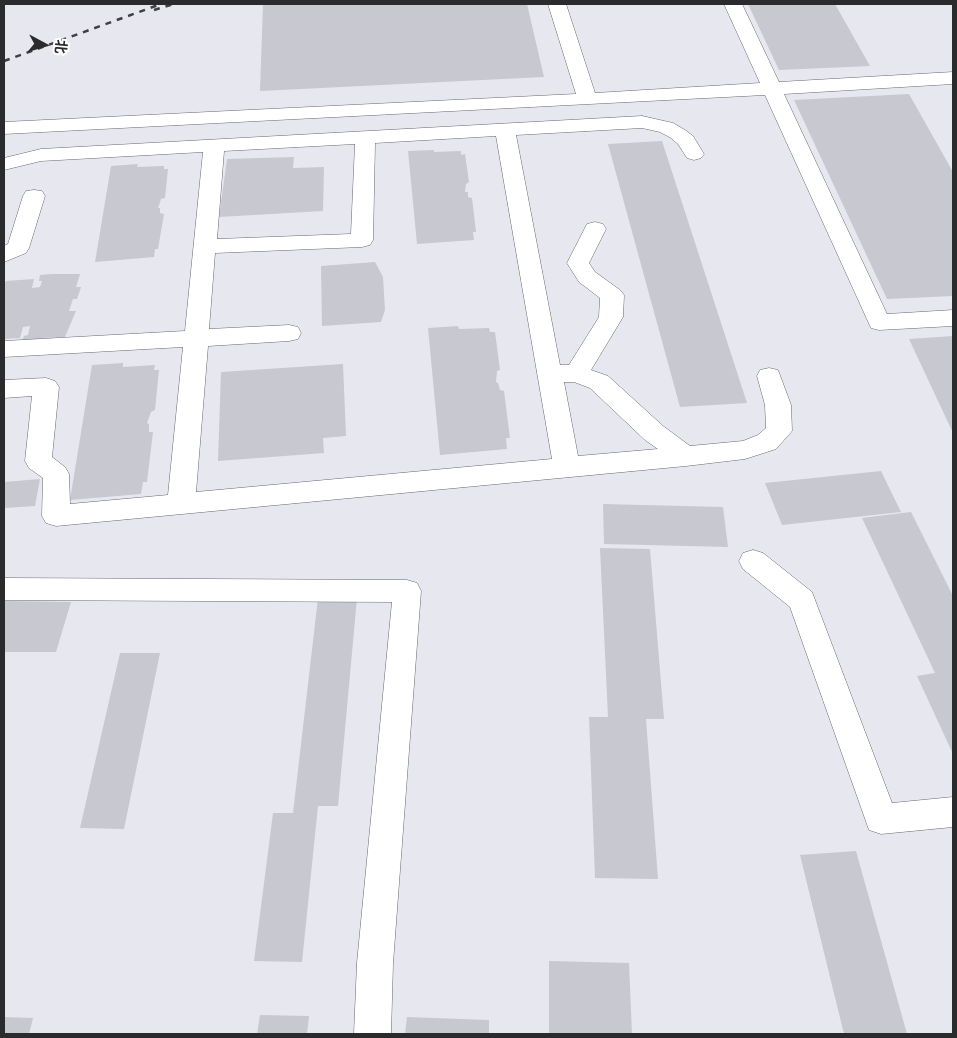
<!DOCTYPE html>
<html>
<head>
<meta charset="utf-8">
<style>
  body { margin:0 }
  #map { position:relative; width:957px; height:1038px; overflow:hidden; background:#e7e7f0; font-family:"Alegreya Sans","Noto Sans SC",sans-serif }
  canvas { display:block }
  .frame { position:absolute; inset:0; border:5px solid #2b2b2e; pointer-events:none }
  .north { position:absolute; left:20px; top:20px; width:50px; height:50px; -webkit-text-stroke:4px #fff; paint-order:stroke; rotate:96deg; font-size:14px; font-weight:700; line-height:20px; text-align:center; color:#2b2b2e }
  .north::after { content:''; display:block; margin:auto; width:18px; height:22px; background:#2b2b2e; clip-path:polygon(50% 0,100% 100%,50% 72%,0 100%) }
</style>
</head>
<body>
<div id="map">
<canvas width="957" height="1038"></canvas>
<div class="frame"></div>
<div class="north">北</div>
</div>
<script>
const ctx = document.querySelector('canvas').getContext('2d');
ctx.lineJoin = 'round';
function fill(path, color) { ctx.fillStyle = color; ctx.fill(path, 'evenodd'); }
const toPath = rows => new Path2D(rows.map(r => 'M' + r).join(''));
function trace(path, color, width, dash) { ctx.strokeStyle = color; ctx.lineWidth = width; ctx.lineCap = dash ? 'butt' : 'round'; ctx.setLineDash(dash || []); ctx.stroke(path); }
const building = toPath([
  [263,4,527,4,544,77,260,91],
  [748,4,835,4,870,66,779,70],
  [909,94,953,172,953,296,887,299,794,100],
  [662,141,747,403,680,407,608,144],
  [434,150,434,152,461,151,461,155,465,154,469,182,466,184,465,192,468,192,468,197,472,198,476,232,473,232,474,240,417,244,408,151],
  [294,157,293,168,324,167,323,211,219,217,227,159],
  [138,164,137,167,164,166,164,169,168,169,165,198,161,199,158,208,160,208,160,213,164,214,158,249,155,249,154,257,95,262,111,166],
  [375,262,383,277,385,310,381,322,322,326,321,266],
  [52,274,80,274,76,287,81,287,77,299,73,299,69,311,76,311,65,337,42,338,37,341,22,342,24,336,28,335,30,326,23,327,20,338,4,339,4,284,6,281,34,279,32,288,40,287,42,281,39,281,40,275],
  [458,326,459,329,489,328,490,332,495,332,500,370,497,371,496,382,498,383,500,390,504,391,510,438,506,438,507,449,440,455,428,328],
  [953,336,953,433,909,339],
  [123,363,123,367,155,365,154,370,159,370,155,410,151,412,147,423,149,424,149,432,153,432,147,482,143,482,141,494,70,500,92,365],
  [343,364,346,436,323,438,324,453,218,461,221,372],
  [881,471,901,512,782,525,765,483],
  [40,479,35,506,4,508,4,482],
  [603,504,723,507,728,547,604,544],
  [911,512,953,596,953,754,917,676,935,673,862,518],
  [600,548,650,549,664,719,646,719,658,879,595,878,589,717,608,717],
  [318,598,357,598,338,806,318,806,302,962,254,961,273,813,293,813],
  [4,601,71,602,56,652,4,652],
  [120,653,160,653,124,829,80,828],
  [856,851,907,1034,844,1034,800,855],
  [549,961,629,963,632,1034,549,1034],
  [260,1015,309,1016,307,1034,257,1034],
  [4,1017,33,1018,29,1034,4,1034],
  [407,1017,489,1020,489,1034,405,1034]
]);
const minor = toPath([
  [548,4,566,4,595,93,760,83,724,4,742,4,779,82,953,72,953,84,784,94,887,314,953,310,953,326,879,330,871,328,765,95,4,134,4,122,576,94,548,4],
  [642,116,673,123,685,130,693,136,704,154,701,158,694,160,687,158,678,144,671,138,660,132,642,128,516,135,560,365,569,365,599,317,600,298,579,282,567,263,587,224,595,222,603,224,606,229,589,263,595,272,620,290,624,295,623,317,591,370,608,376,663,426,690,446,743,441,758,435,766,428,765,405,757,376,760,370,769,368,778,370,791,405,792,431,776,449,745,459,686,466,56,526,46,523,42,516,43,478,29,468,25,461,32,396,4,398,4,380,46,378,55,381,59,387,52,457,65,467,69,474,70,504,168,495,183,347,4,357,4,341,185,331,203,152,41,161,4,170,4,158,41,149,642,116],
  [496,136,552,459,196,492,208,346,289,341,298,339,301,333,298,327,289,325,209,329,215,253,362,247,370,245,373,240,375,143,496,136],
  [355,144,351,234,217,239,224,151,355,144],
  [564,382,574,382,590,388,645,440,658,449,578,456,564,382],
  [34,190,42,191,45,196,29,248,26,253,4,262,4,246,8,244,23,196,26,191,34,190],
  [753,550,763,553,812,592,892,803,953,797,953,827,881,834,869,830,790,607,743,569,739,561,743,553,753,550],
  [4,578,407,580,417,583,421,591,393,963,391,1034,354,1034,357,963,392,602,4,600,4,578]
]);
const rail = toPath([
  [154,10,174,4],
  [4,61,161,4]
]);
fill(building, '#c8c8d1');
trace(minor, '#67676f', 1);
fill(minor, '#fff');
trace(rail, '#3f3f42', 2.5, [6, 6]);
</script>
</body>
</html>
